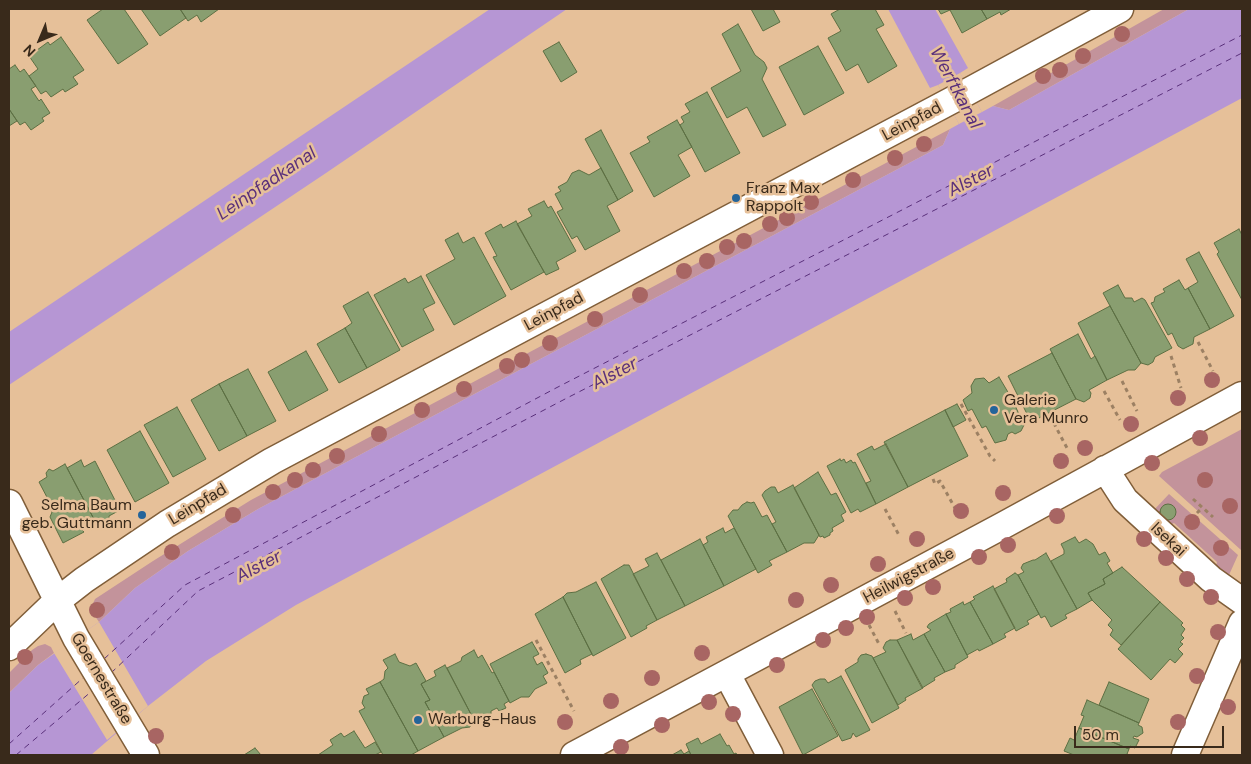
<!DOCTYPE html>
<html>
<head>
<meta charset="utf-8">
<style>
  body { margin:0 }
  #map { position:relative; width:1251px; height:764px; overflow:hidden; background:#e6c099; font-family:"DM Sans",sans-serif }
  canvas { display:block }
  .frame { position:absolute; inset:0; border:10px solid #392a1b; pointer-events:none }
  .north { position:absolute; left:15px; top:15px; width:50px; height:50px; -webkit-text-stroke:4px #e6c099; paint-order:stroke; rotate:225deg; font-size:14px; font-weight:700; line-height:20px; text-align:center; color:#392a1b }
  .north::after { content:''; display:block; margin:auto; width:18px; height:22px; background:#392a1b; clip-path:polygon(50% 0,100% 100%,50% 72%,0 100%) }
  .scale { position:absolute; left:1074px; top:726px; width:150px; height:22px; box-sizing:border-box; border:2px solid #392a1b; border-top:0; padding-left:6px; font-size:15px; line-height:18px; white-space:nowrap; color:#392a1b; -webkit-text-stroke:4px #e6c099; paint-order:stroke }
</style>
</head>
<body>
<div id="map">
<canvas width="1251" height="764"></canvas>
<div class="frame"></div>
<div class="north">N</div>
<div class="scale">50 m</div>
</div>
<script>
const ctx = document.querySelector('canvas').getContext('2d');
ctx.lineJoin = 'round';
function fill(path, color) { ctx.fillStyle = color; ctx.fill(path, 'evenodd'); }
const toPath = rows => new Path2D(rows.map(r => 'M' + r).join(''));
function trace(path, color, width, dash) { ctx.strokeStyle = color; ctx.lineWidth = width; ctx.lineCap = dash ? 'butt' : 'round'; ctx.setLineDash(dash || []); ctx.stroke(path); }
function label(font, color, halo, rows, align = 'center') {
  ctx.font = font + ' "DM Sans",sans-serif'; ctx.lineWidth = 5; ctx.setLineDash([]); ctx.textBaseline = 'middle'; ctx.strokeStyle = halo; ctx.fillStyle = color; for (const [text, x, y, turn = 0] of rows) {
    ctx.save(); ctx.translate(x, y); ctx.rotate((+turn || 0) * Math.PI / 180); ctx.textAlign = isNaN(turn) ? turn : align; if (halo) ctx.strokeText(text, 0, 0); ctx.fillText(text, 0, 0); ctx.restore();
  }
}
const green = toPath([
  [1164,9,1189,9,1009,110,993,106],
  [950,129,943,145,258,509,188,551,135,588,99,622,93,613,91,608,95,599,153,561,251,500],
  [1242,429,1242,547,1241,550,1159,476,1162,472],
  [1169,494,1238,555,1229,575,1219,573,1215,569,1217,562,1174,523,1168,526,1152,512],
  [45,644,51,647,54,653,38,665,9,693,9,673,32,650,38,646]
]);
const water = toPath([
  [490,9,567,9,326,173,9,385,9,332],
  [888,9,935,9,968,68,960,73,982,112,993,106,1009,110,1189,9,1242,9,1242,98,296,605,206,661,148,706,91,755,9,755,9,693,38,665,99,622,135,588,188,551,258,509,943,145,950,129,959,124,938,85,930,88]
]);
const pier = toPath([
  [960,73,982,112,959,124,938,85],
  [99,622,148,706,107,740,54,653]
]);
const ferry = toPath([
  [104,659,185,585,556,388,1242,35],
  [111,673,198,591,567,398,1242,53],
  [9,744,84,677],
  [16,755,92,691]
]);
const building = toPath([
  [103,9,124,9,148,44,118,64,87,20,103,9],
  [141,9,180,9,186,18,160,36,141,9],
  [180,9,219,9,201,22,197,15,188,21,180,9],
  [751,9,773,9,780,22,763,31,751,9],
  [840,9,875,9,884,25,876,29,897,66,868,83,858,64,846,71,828,38,841,31,831,14,840,9],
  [938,9,981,9,987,19,962,33,950,10,941,14,938,9],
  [981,9,1011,9,1001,15,1000,12,987,19,981,9],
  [738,24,755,55,764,62,767,68,762,79,786,125,763,137,747,107,727,118,711,88,741,71,722,34,738,24],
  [61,37,84,70,73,77,78,84,65,92,63,89,51,97,46,91,41,94,29,76,38,69,29,56,48,42,50,45,61,37],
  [559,42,577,72,561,82,543,51,559,42],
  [818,46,844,93,804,115,779,67,818,46],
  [15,65,20,72,24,69,36,86,31,89,39,101,41,99,50,113,42,118,44,121,31,130,25,122,20,125,9,109,9,69,15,65],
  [707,92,740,153,705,172,680,125,684,122,681,117,690,112,685,104,707,92],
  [9,109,17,121,9,126,9,109],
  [677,120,692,147,678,155,690,176,654,197,630,153,650,142,647,137,677,120],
  [601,130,633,191,618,200,585,139,601,130],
  [601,168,618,200,607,206,620,231,585,250,577,236,572,239,557,212,563,209,555,194,561,191,558,187,567,182,572,173,579,170,589,175,601,168],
  [544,201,548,208,551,206,576,251,556,262,559,269,546,275,517,224,532,216,528,209,544,201],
  [516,221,544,272,511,290,493,257,497,256,485,233,501,224,503,228,516,221],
  [1239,229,1242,235,1242,300,1217,254,1219,252,1214,243,1239,229],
  [458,233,463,243,474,237,506,296,454,325,426,275,455,259,445,240,458,233],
  [1199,252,1234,316,1210,329,1188,288,1198,282,1186,259,1199,252],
  [421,276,435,303,423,309,434,330,402,347,374,295,405,278,408,283,421,276],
  [1179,280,1185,290,1188,288,1210,329,1194,337,1193,344,1183,349,1178,346,1172,333,1168,335,1151,303,1154,302,1155,297,1165,292,1163,289,1179,280],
  [1118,285,1125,298,1132,298,1134,302,1142,298,1145,300,1172,348,1155,357,1153,362,1148,365,1141,363,1103,293,1118,285],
  [368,292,400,350,367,368,345,328,352,323,343,306,368,292],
  [1110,306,1141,363,1135,370,1128,370,1107,380,1078,323,1110,306],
  [345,328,367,368,339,383,317,344,345,328],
  [1078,334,1091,359,1095,356,1107,380,1089,390,1091,393,1090,398,1084,402,1076,399,1050,349,1078,334],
  [306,351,328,390,289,411,268,372,306,351],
  [1052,353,1076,399,1031,422,1008,376,1052,353],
  [248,369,276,421,247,436,219,384,248,369],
  [999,377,1012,399,1024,425,1021,431,1015,434,1012,432,1008,434,1006,440,995,443,986,426,982,428,972,409,968,411,963,400,972,393,971,386,975,379,984,378,989,383,999,377],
  [219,384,247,436,219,451,191,400,219,384],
  [957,404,966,420,953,427,945,410,957,404],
  [177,407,206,459,173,477,144,425,177,407],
  [945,410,968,456,908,487,884,442,945,410],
  [140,431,169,483,135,502,107,450,140,431],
  [886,444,908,487,876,504,866,483,871,481,857,454,872,446,874,450,886,444],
  [840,459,841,461,844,459,846,463,851,460,853,463,855,462,876,504,860,512,858,509,851,513,827,466,840,459],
  [81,460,84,467,95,461,120,510,109,516,109,520,104,523,96,523,67,468,81,460],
  [65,464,96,523,82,530,84,532,63,543,50,517,52,512,48,504,50,503,39,482,47,477,46,473,49,469,53,471,65,464],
  [818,472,831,495,836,493,846,512,841,515,844,521,832,528,833,531,830,533,830,535,824,538,823,536,820,537,794,488,818,472],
  [793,485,819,535,814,543,804,543,787,552,772,524,776,522,762,495,765,491,771,487,775,487,778,493,793,485],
  [747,502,751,503,754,502,762,517,767,515,787,552,769,561,772,565,758,573,728,516,733,510,738,510,742,505,747,502],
  '1160 512a8 8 0 1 1 16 0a8 8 0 1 1-16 0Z',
  [723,528,725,533,734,528,756,569,724,586,703,545,708,542,706,537,723,528],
  [1075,537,1079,543,1086,539,1093,544,1099,555,1105,552,1110,561,1107,563,1113,573,1103,579,1105,584,1088,593,1092,600,1077,609,1051,561,1064,554,1064,550,1061,544,1075,537],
  [700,539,724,586,685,606,661,560,700,539],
  [657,553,685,606,657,620,633,574,649,566,645,559,657,553],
  [1046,553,1077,609,1065,615,1067,618,1051,627,1045,616,1041,618,1039,614,1018,575,1024,572,1021,568,1023,564,1033,560,1035,560,1046,553],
  [624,565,629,565,657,620,646,626,647,628,631,637,601,579,624,565],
  [1122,567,1160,602,1121,645,1110,635,1113,630,1108,625,1112,620,1092,600,1088,593,1105,584,1103,579,1122,567],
  [1015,573,1018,575,1039,614,1027,621,1029,624,1016,631,994,589,1007,582,1006,579,1015,573],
  [596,582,626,638,593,656,563,597,567,593,576,592,596,582],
  [993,586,1015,628,1004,634,1006,637,993,644,970,602,975,599,973,597,993,586],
  [563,597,592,654,580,660,581,664,565,673,535,614,563,597],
  [963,602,964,605,970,602,993,644,979,651,978,649,967,655,946,614,951,612,950,609,963,602],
  [1160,602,1183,623,1181,625,1185,629,1181,635,1184,638,1180,642,1183,644,1178,649,1183,654,1175,663,1170,659,1151,680,1118,649,1160,602],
  [946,614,968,657,955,665,955,668,945,672,924,634,931,630,927,627,929,624,946,614],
  [911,634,913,640,924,634,945,672,934,678,935,680,922,688,897,640,911,634],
  [890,640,897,640,923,688,905,698,906,700,898,705,873,658,886,652,883,648,886,642,890,640],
  [532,642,539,654,533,657,537,665,542,662,548,673,543,676,547,683,535,689,529,697,521,697,510,703,490,664,532,642],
  [474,650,478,658,482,655,492,673,494,672,509,701,504,704,506,708,499,711,497,708,491,711,491,715,487,718,483,719,479,717,474,720,447,668,461,661,462,657,474,650],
  [395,654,399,662,410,666,416,663,426,681,421,684,430,700,425,702,444,737,418,751,380,682,384,679,385,671,388,668,383,660,395,654],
  [866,654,872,656,899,708,872,723,845,670,858,662,858,659,861,655,866,654],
  [445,665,474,720,470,727,462,728,444,737,425,702,430,700,421,684,436,676,434,671,445,665],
  [841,676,870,730,856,737,853,733,851,738,842,741,812,685,815,681,820,679,825,679,828,683,841,676],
  [380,682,418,751,411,755,383,755,359,711,365,708,362,703,364,696,369,694,366,689,380,682],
  [1109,682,1149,699,1139,723,1099,705,1109,682],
  [812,689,838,736,803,755,779,707,812,689],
  [1087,700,1139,723,1138,725,1142,727,1143,733,1137,737,1134,736,1133,738,1139,740,1135,748,1130,746,1129,749,1079,728,1084,716,1081,715,1087,700],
  [1079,728,1129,749,1127,754,1130,755,1074,755,1064,751,1070,738,1074,740,1079,728],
  [354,731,365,748,375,742,381,752,375,755,318,755,333,745,330,740,341,733,344,737,354,731],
  [720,734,727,746,729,745,734,754,736,753,737,755,691,755,686,744,698,738,701,744,720,734],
  [255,748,261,755,244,755,255,748],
  [681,750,684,754,689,751,691,755,672,755,681,750]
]);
const path = toPath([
  [1198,342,1213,371],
  [1171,356,1181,388],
  [1122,381,1137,411],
  [1104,391,1120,420],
  [961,404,990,456,995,461],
  [1050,416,1067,448],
  [933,479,935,484,940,481,955,508],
  [1193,499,1213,517],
  [885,509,900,537],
  [1197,513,1202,508],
  [895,611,906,633],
  [869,625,879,644],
  [536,640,574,711]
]);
const minor = toPath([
  [1105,469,1125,500,1211,579,1242,601],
  [9,503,76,638,146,755],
  [9,647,57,601,84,580,167,524,272,461,958,97,1120,9],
  [727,674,770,755],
  [574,755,1002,526,1242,395],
  [1185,755,1242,623]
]);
const trees = [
  [1122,34],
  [1083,56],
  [1060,70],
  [1043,76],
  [924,144],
  [895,158],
  [853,180],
  [811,202],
  [787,218],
  [770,224],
  [744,241],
  [727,247],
  [707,261],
  [684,271],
  [640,295],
  [595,319],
  [550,343],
  [522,360],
  [507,366],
  [1212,380],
  [464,389],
  [1178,398],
  [422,410],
  [1131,424],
  [379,434],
  [1200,438],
  [1085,448],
  [337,456],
  [1061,461],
  [1152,463],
  [313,470],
  [295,480],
  [1205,480],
  [273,492],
  [1003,493],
  [1230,506],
  [961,511],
  [233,515],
  [1057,516],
  [1192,522],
  [917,539],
  [1144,539],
  [1008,545],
  [1221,548],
  [172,552],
  [979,557],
  [1166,558],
  [878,564],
  [1187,579],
  [831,585],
  [933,587],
  [1211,597],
  [905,598],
  [796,600],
  [97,610],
  [867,617],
  [846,628],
  [1218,632],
  [823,640],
  [702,653],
  [25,657],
  [777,665],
  [1197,676],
  [652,678],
  [611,701],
  [709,702],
  [1228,707],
  [733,714],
  [565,722],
  [1178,722],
  [662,725],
  [156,736],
  [621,747]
];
const markers = [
  [736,198,5,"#24649a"],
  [994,410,5,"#24649a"],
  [142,515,5,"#24649a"],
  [418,720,5,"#24649a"]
];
const streetNames = [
  ["Leinpfad",912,122,-28],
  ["Leinpfad",554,312,-28],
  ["Leinpfad",198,505,-31],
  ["Isekai",1168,540,43],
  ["Heilwigstraße",909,576,-28],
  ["Goernestraße",101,679,59]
];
const poiNames = [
  ["Franz Max",746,189],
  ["Rappolt",746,207],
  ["Galerie",1004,401],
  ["Vera Munro",1004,419],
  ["Selma Baum",132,506,"right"],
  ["geb. Guttmann",132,524,"right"],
  ["Warburg-Haus",428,720]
];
const waterNames = [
  ["Werftkanal",955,88,62],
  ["Alster",971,181,-28],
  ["Leinpfadkanal",267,184,-34],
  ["Alster",615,374,-28],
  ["Alster",259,567,-28]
];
fill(green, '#c3939b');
fill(water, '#b696d4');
fill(pier, '#e6c099');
trace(ferry, '#5a307b', 1, [6, 5]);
fill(building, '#899e70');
trace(building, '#5c6f43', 1);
trace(minor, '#805e39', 29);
trace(path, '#9c8063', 3, [4, 4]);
trace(minor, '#fff', 26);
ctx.fillStyle = '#a86563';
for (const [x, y] of trees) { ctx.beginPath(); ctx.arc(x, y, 8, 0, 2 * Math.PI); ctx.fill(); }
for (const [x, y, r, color] of markers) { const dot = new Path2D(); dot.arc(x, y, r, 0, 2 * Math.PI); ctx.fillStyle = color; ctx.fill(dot); trace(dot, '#e6c099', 2); }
label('16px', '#392a1b', '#e6c099', streetNames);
label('16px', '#392a1b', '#e6c099', poiNames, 'left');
label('italic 18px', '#5a307b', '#e6c099', waterNames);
</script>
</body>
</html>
